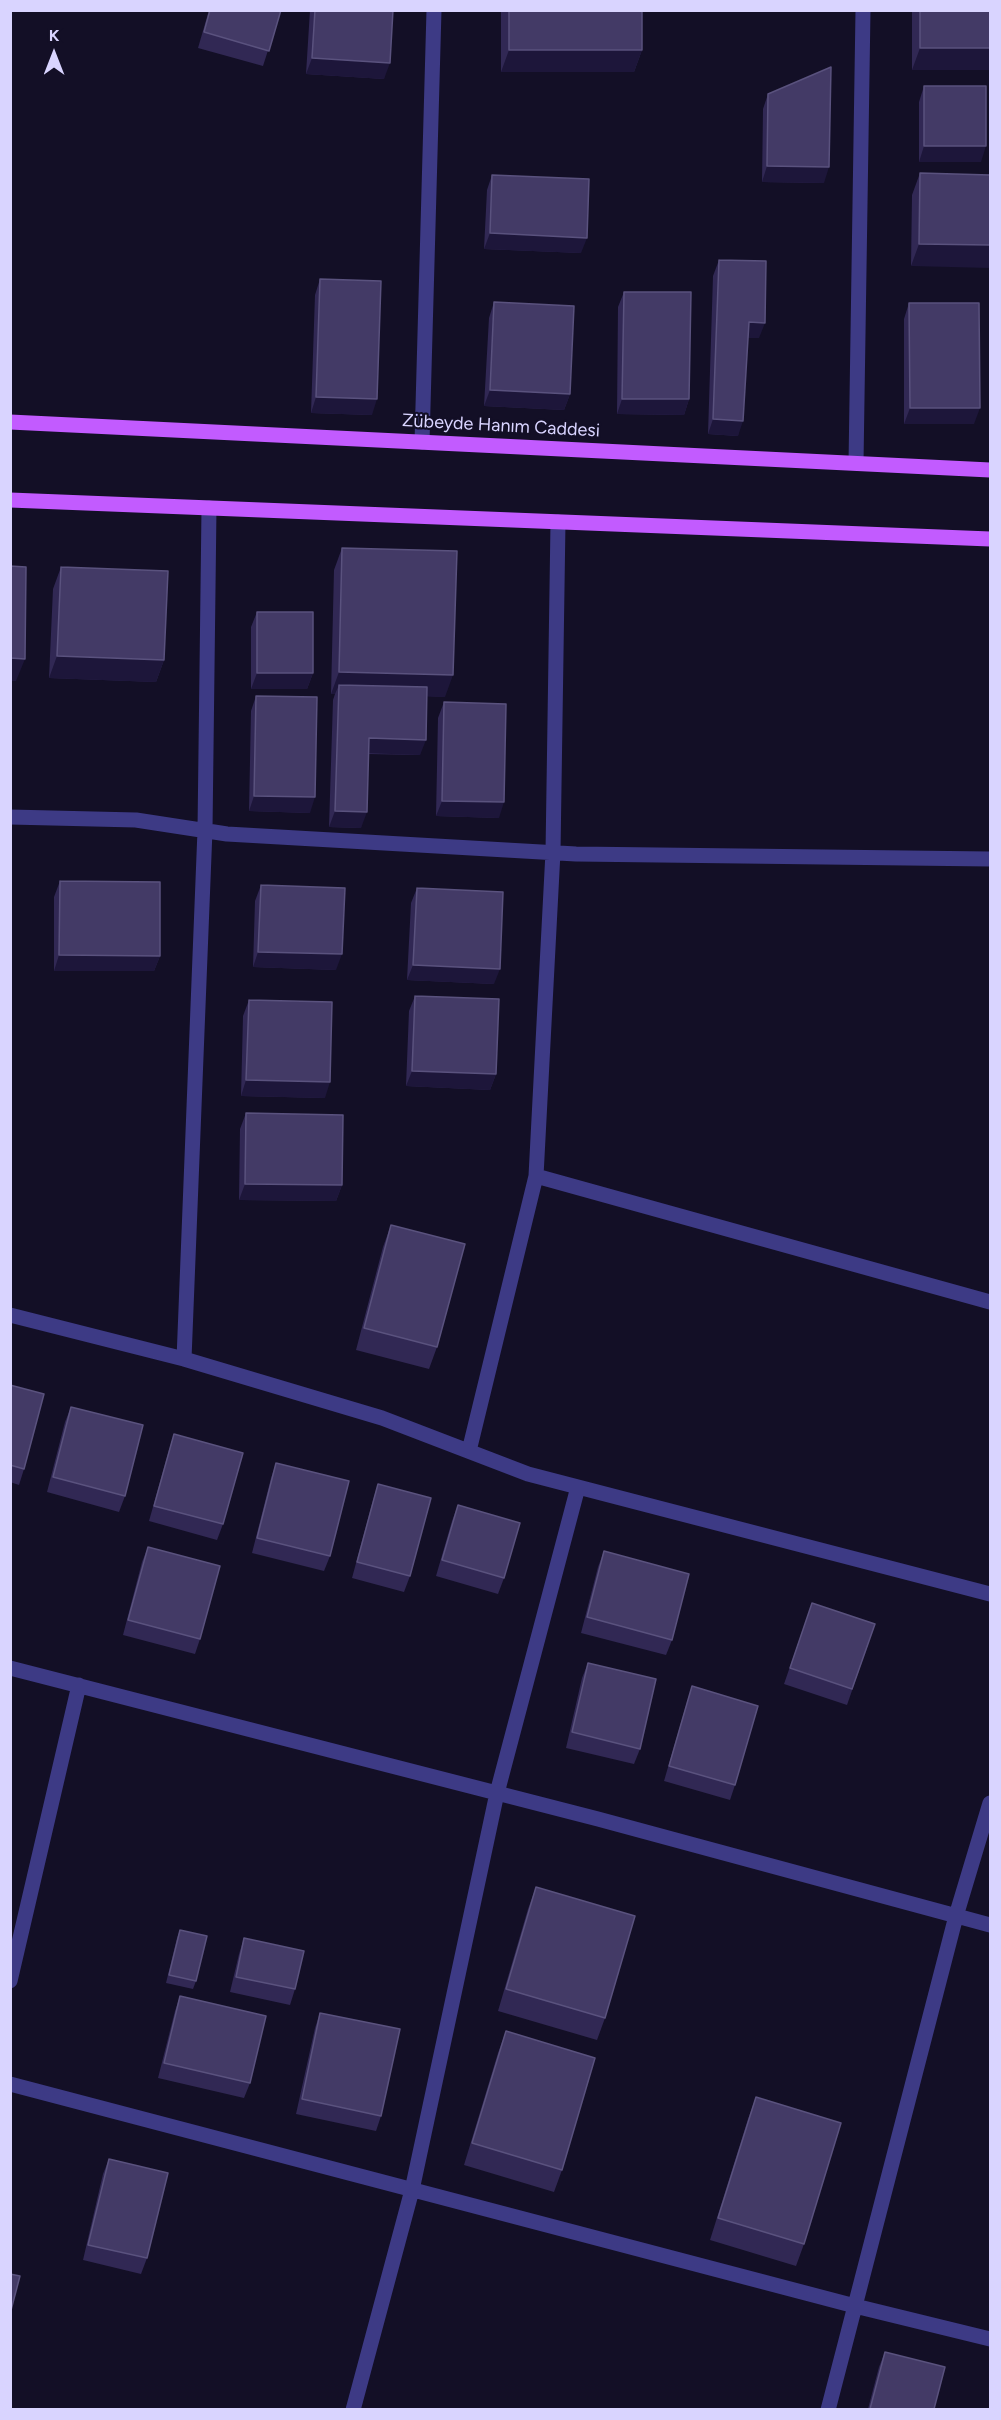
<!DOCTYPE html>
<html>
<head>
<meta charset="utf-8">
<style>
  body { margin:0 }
  #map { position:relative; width:1001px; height:2420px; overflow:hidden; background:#130f26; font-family:Figtree,sans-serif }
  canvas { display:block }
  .frame { position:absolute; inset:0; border:12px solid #d9d4ff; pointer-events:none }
  .north { position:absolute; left:24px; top:24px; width:60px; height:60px; -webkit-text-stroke:4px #130f26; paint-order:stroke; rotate:0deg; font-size:16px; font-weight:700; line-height:24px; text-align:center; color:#d9d4ff }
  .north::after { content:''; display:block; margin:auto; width:21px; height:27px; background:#d9d4ff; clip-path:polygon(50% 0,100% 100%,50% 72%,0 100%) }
</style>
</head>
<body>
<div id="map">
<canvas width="1001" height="2420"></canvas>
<div class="frame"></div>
<div class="north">K</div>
</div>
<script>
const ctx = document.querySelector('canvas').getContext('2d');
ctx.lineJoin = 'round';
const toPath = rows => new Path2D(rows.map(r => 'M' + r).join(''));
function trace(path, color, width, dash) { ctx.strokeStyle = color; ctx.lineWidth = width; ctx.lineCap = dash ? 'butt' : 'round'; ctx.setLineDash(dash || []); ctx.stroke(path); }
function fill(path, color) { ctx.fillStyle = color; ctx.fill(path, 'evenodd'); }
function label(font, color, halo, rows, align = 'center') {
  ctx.font = font + ' Figtree,sans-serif'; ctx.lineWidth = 4.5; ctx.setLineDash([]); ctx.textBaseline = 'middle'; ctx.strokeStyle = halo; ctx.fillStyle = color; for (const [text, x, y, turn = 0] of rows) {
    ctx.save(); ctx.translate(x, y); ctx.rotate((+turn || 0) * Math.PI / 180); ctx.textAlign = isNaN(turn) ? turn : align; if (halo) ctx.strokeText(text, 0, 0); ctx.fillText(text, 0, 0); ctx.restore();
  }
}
const minor = toPath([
  [422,442,434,10],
  [856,463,863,10],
  [10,817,136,820,227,834,576,854,990,859],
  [536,1176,990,1302],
  [10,1315,184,1359,382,1418,528,1474,990,1594],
  [184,1359,205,830,209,508],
  [469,1451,536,1176,553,852,558,522],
  [10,1668,598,1819,990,1925],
  [10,1981,79,1685],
  [10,2084,855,2306,990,2339],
  [353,2410,412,2190,497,1793,578,1487],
  [828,2410,956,1916,990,1803]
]);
const major = toPath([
  [10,422,990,470],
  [10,500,990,539]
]);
const wall = toPath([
  [209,10,281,10,263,66,198,48],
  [310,10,393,10,384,79,306,74],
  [501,10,642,10,642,50,634,72,501,72],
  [912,10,990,10,990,70,912,70],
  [924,86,981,162,919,162,919,102],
  [768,94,824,183,762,182,763,109],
  [920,173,990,175,911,266,912,195],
  [492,175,581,253,484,249,487,190],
  [719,260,759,338,748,338,738,436,708,434,713,276],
  [320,279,372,415,311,413,315,295],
  [624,292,689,399,684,415,617,414,618,307],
  [494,302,570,394,564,410,484,406,489,318],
  [909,303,974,424,904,424,904,319],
  [342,548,445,697,427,696,420,755,368,754,361,828,329,827,333,700,335,694,331,694,334,570],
  [61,567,164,660,156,682,49,678,53,589],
  [257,612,313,673,307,689,251,689,251,627],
  [256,696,310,813,249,811,251,711],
  [444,702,499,818,436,816,438,718],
  [60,881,160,956,154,971,54,971,54,897],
  [261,885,336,970,253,967,255,901],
  [417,888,494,984,407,980,411,903],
  [415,996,496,1074,490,1090,406,1086,409,1011],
  [249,1000,325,1098,241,1096,243,1016],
  [246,1113,342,1185,336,1201,239,1200,240,1129],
  [391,1225,437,1347,429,1369,356,1350,383,1247],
  [10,1385,24,1469,19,1485,10,1482],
  [71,1407,125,1496,119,1512,47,1492,65,1422],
  [174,1434,223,1524,217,1540,149,1521,169,1450],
  [276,1463,330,1556,324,1571,252,1553,271,1478],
  [378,1484,410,1576,404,1592,352,1578,373,1500],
  [458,1505,504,1578,498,1594,436,1576,452,1521],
  [148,1547,200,1639,195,1654,123,1635,142,1562],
  [604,1551,672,1640,666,1655,581,1633,598,1567],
  [812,1603,875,1624,847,1705,784,1684],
  [588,1663,640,1749,634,1764,566,1748,582,1678],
  [692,1686,735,1785,730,1800,664,1781,687,1702],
  [536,1887,605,2018,597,2040,498,2011,528,1909],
  [180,1930,196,1981,193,1989,166,1983,177,1938],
  [244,1938,295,1989,290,2005,230,1992,239,1954],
  [180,1996,250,2083,244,2098,158,2078,175,2011],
  [320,2013,381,2116,376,2131,296,2114,315,2028],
  [506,2031,562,2170,554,2192,464,2165,498,2053],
  [756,2097,804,2244,796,2266,710,2240,748,2119],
  [109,2159,147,2258,141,2274,83,2260,103,2174],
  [885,2352,934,2409,868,2409,879,2367]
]);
const shadedWall = toPath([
  [920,48,990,48,990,70,912,70],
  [509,50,642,50,634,72,501,72],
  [312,58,390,63,384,79,306,74],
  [924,146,986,146,981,162,919,162],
  [767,166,829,167,824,183,762,182],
  [490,233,587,238,581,253,484,249],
  [919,244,990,245,990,268,911,266],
  [749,322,765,323,759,338,743,338],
  [490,390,570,394,564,410,484,406],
  [316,397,377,399,372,415,311,413],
  [622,399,689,399,684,415,617,414],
  [910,408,980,408,974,424,904,424],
  [713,419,743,421,738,436,708,434],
  [57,656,164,660,156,682,49,678],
  [10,658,25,659,16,681,10,681],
  [339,672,453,675,445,697,339,694,339,685,335,694,331,694],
  [257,673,313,673,307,689,251,689],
  [369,738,426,740,420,755,363,753],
  [254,796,315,797,310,813,249,811],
  [442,801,504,802,499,818,436,816],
  [335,811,367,812,361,828,329,827],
  [258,952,342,954,336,970,253,967],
  [59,955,160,956,154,971,54,971],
  [413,965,500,969,494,984,407,980],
  [412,1071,496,1074,490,1090,406,1086],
  [246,1080,330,1082,325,1098,241,1096],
  [245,1184,342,1185,336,1201,239,1200]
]);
const building = toPath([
  [210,10,281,10,269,51,204,32,210,10],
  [315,10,393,10,390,63,312,58,315,10],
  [509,10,642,10,642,50,509,50,509,10],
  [920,10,990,10,990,48,920,48,920,10],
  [831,67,829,167,767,166,768,94,831,67],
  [924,86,986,86,986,146,924,146,924,86],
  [920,173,990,175,990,245,919,244,920,173],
  [492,175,589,179,587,238,490,233,492,175],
  [719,260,766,261,765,323,749,322,743,421,713,419,719,260],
  [320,279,381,281,377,399,316,397,320,279],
  [624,292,691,292,689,399,622,399,624,292],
  [494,302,574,306,570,394,490,390,494,302],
  [909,303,979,303,980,408,910,408,909,303],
  [342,548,457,551,453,675,339,672,342,548],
  [10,566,26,567,25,659,10,658,10,566],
  [61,567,168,571,164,660,57,656,61,567],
  [257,612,313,612,313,673,257,673,257,612],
  [339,685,427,687,426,740,369,738,367,812,335,811,339,685],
  [256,696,317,697,315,797,254,796,256,696],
  [444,702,506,704,504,802,442,801,444,702],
  [60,881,160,882,160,956,59,955,60,881],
  [261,885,345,888,342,954,258,952,261,885],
  [417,888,503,892,500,969,413,965,417,888],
  [415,996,499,999,496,1074,412,1071,415,996],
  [249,1000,332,1002,330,1082,246,1080,249,1000],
  [246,1113,343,1115,342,1185,245,1184,246,1113],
  [391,1225,465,1244,437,1347,364,1328,391,1225],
  [10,1385,44,1394,24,1469,10,1465,10,1385],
  [71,1407,143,1425,125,1496,53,1477,71,1407],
  [174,1434,243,1453,223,1524,154,1506,174,1434],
  [276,1463,349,1481,330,1556,257,1538,276,1463],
  [378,1484,431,1498,410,1576,357,1562,378,1484],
  [458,1505,520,1523,504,1578,442,1560,458,1505],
  [148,1547,220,1566,200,1639,128,1620,148,1547],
  [604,1551,689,1574,672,1640,587,1617,604,1551],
  [812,1603,875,1624,852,1689,790,1668,812,1603],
  [588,1663,656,1679,640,1749,572,1732,588,1663],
  [692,1686,758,1706,735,1785,669,1766,692,1686],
  [536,1887,635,1916,605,2018,506,1989,536,1887],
  [180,1930,207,1936,196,1981,169,1975,180,1930],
  [244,1938,304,1951,295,1989,236,1977,244,1938],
  [180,1996,266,2016,250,2083,164,2063,180,1996],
  [320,2013,400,2029,381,2116,302,2099,320,2013],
  [506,2031,595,2058,562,2170,472,2143,506,2031],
  [756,2097,841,2123,804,2244,718,2218,756,2097],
  [109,2159,168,2173,147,2258,88,2245,109,2159],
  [10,2274,20,2276,10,2314,10,2274],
  [885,2352,945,2367,934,2409,870,2409,885,2352]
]);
const streetNames = [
  ["Zübeyde Hanım Caddesi",501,426,3]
];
trace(minor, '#3d3a85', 15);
trace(major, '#c25bff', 15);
fill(wall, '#312854');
fill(shadedWall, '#1d163a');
fill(building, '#433a66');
trace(building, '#5a527e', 1.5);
label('18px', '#d9d4ff', '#130f26', streetNames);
</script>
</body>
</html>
